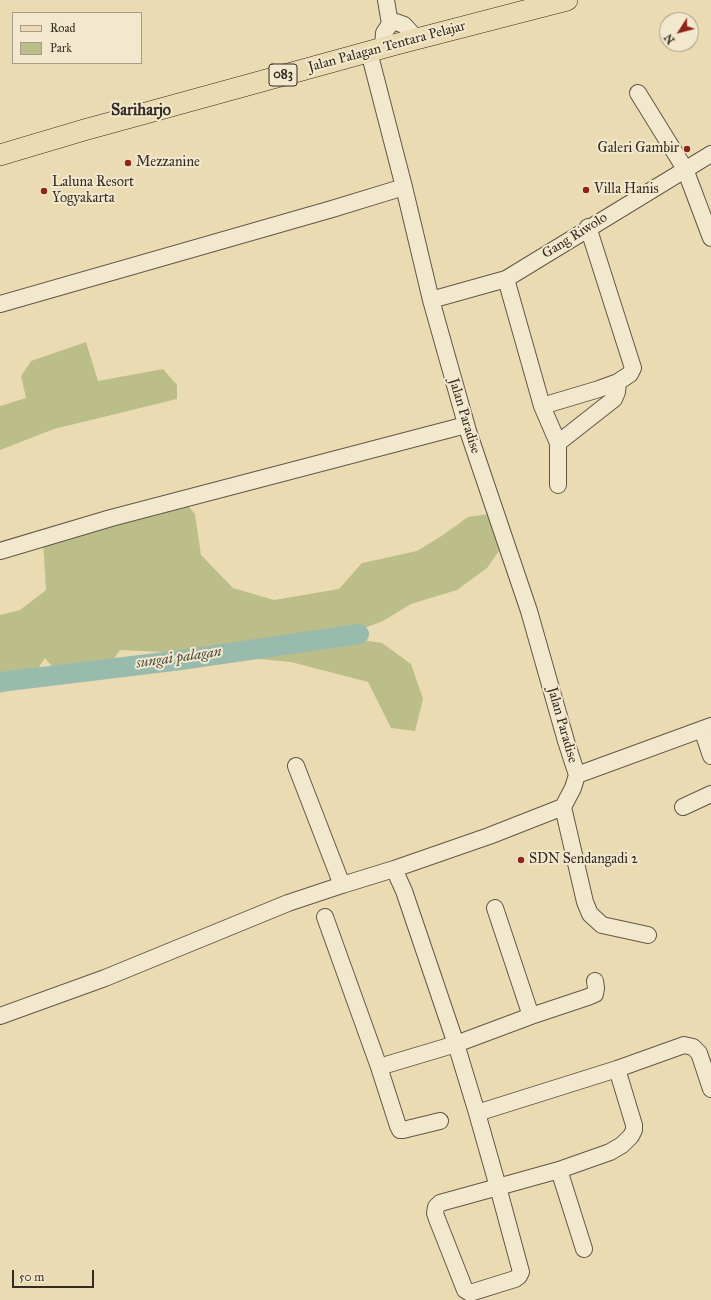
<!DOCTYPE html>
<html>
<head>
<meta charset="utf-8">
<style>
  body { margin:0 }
  #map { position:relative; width:711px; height:1300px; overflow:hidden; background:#ebdbb2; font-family:"IM FELL Great Primer",serif }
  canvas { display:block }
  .legend { position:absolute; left:12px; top:12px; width:130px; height:52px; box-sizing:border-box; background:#f2e8cd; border:1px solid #a69c89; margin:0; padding:5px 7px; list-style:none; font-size:12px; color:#342b22 }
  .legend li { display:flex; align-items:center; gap:8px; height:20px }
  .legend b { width:20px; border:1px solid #a69c89 }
  .north { position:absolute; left:659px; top:12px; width:40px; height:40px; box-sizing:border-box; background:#f2e8cd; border:1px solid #a69c89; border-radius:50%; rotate:234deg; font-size:11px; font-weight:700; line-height:16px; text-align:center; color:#342b22 }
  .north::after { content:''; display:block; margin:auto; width:14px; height:18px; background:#8f2418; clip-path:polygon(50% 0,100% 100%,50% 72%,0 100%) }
  .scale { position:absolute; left:12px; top:1270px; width:82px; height:18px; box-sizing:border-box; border:2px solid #342b22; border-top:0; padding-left:5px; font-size:12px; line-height:14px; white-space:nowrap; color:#342b22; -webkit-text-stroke:3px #f2e8cd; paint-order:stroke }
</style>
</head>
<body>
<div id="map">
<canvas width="711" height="1300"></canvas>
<ul class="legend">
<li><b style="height:5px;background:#ebdbb2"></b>Road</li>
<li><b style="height:11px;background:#bcbe89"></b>Park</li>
</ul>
<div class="north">N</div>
<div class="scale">50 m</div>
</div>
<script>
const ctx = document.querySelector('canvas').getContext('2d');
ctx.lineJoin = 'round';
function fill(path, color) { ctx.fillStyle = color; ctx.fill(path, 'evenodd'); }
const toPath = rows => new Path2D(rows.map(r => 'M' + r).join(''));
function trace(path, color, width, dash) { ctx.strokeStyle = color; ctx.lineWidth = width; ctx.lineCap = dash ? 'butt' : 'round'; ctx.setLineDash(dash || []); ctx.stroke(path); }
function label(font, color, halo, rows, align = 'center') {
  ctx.font = font + ' "IM FELL Great Primer",serif'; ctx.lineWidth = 4; ctx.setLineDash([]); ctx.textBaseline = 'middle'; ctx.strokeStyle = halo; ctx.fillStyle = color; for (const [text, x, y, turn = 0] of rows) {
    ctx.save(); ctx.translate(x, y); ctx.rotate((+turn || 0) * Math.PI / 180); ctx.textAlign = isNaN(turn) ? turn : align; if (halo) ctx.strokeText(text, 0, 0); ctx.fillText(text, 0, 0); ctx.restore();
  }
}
const green = toPath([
  [86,342,98,381,163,369,177,385,177,399,54,429,0,450,0,406,26,398,21,376,31,361],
  [184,501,195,514,201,555,233,588,274,600,339,589,362,563,417,551,443,535,468,517,495,513,499,551,487,568,457,590,411,604,383,621,341,637,382,643,411,664,423,699,415,731,391,728,368,682,291,662,205,654,120,650,107,669,63,680,45,658,29,682,0,693,0,615,20,610,46,590,43,541]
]);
const river = toPath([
  [0,682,181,660,359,634]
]);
const minor = toPath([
  [386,0,390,24],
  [383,48,384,33,390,24,396,22,404,25,416,38],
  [369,52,404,187,431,300,468,431,529,611,566,741,577,775],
  [638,93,685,169,711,238],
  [506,279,542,406,558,443,558,485],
  [431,300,506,279,711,154],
  [0,304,332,209,404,187],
  [542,406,599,389,618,382,630,374,633,368,588,227],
  [558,443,614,399,617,392,618,382],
  [0,551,111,518,466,425],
  [702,729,711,756],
  [296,766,342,885],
  [577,775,711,726],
  [563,807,585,902,590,914,602,925,648,935],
  [683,807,711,794],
  [394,869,404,891,456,1044,477,1113,617,1069,684,1045,693,1047,699,1053,711,1089],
  [495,908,531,1016],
  [325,917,379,1067,398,1126,400,1130,403,1130,440,1121],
  [0,1016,105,978,288,903,342,885,394,869,489,836,563,807,573,788,577,775],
  [379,1067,456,1044,531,1016,588,997,595,994,596,988,595,981],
  [477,1113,498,1187,521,1272,519,1276,515,1279,470,1293,465,1290,437,1219,435,1213,436,1207,440,1203,498,1187,559,1170,610,1152,622,1145,631,1136,634,1130,634,1125,617,1069],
  [559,1170,584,1249]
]);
const major = toPath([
  [0,155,84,130,397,44,567,0]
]);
const markers = [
  [687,149,4,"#8f2418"],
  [128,163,4,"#8f2418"],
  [586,190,4,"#8f2418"],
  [44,191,4,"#8f2418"],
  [521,860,4,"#8f2418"]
];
const shields = [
  [283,75,28]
];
const shieldNames = [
  ["083",283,75]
];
const streetNames = [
  ["Jalan Palagan Tentara Pelajar",387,47,-15],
  ["Gang Riwolo",575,236,-32],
  ["Jalan Paradise",464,416,73],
  ["Jalan Paradise",562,725,74]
];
const poiNames = [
  ["Galeri Gambir",679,149,"right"],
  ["Mezzanine",136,163],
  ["Laluna Resort",52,183],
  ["Yogyakarta",52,199],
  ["Villa Hanis",594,190],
  ["SDN Sendangadi 2",529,860]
];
const waterNames = [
  ["sungai palagan",179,658,-8]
];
const quarterNames = [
  ["Sariharjo",141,111]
];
fill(green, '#bcbe89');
trace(river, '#98bbae', 20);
trace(minor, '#625746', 18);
trace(major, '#342b22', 22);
trace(minor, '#f2e8cd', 16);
trace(major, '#ebdbb2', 21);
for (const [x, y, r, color] of markers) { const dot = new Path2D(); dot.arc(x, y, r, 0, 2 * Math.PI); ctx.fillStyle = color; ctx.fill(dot); trace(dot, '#f2e8cd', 1.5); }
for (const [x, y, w] of shields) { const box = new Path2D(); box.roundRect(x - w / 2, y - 11, w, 22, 3); ctx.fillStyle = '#f2e8cd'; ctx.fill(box); trace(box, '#342b22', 1); }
label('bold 13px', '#342b22', null, shieldNames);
label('14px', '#342b22', '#f2e8cd', streetNames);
label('14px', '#342b22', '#f2e8cd', poiNames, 'left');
label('italic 15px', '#4d4f45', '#f2e8cd', waterNames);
label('bold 16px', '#342b22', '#f2e8cd', quarterNames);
</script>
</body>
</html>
